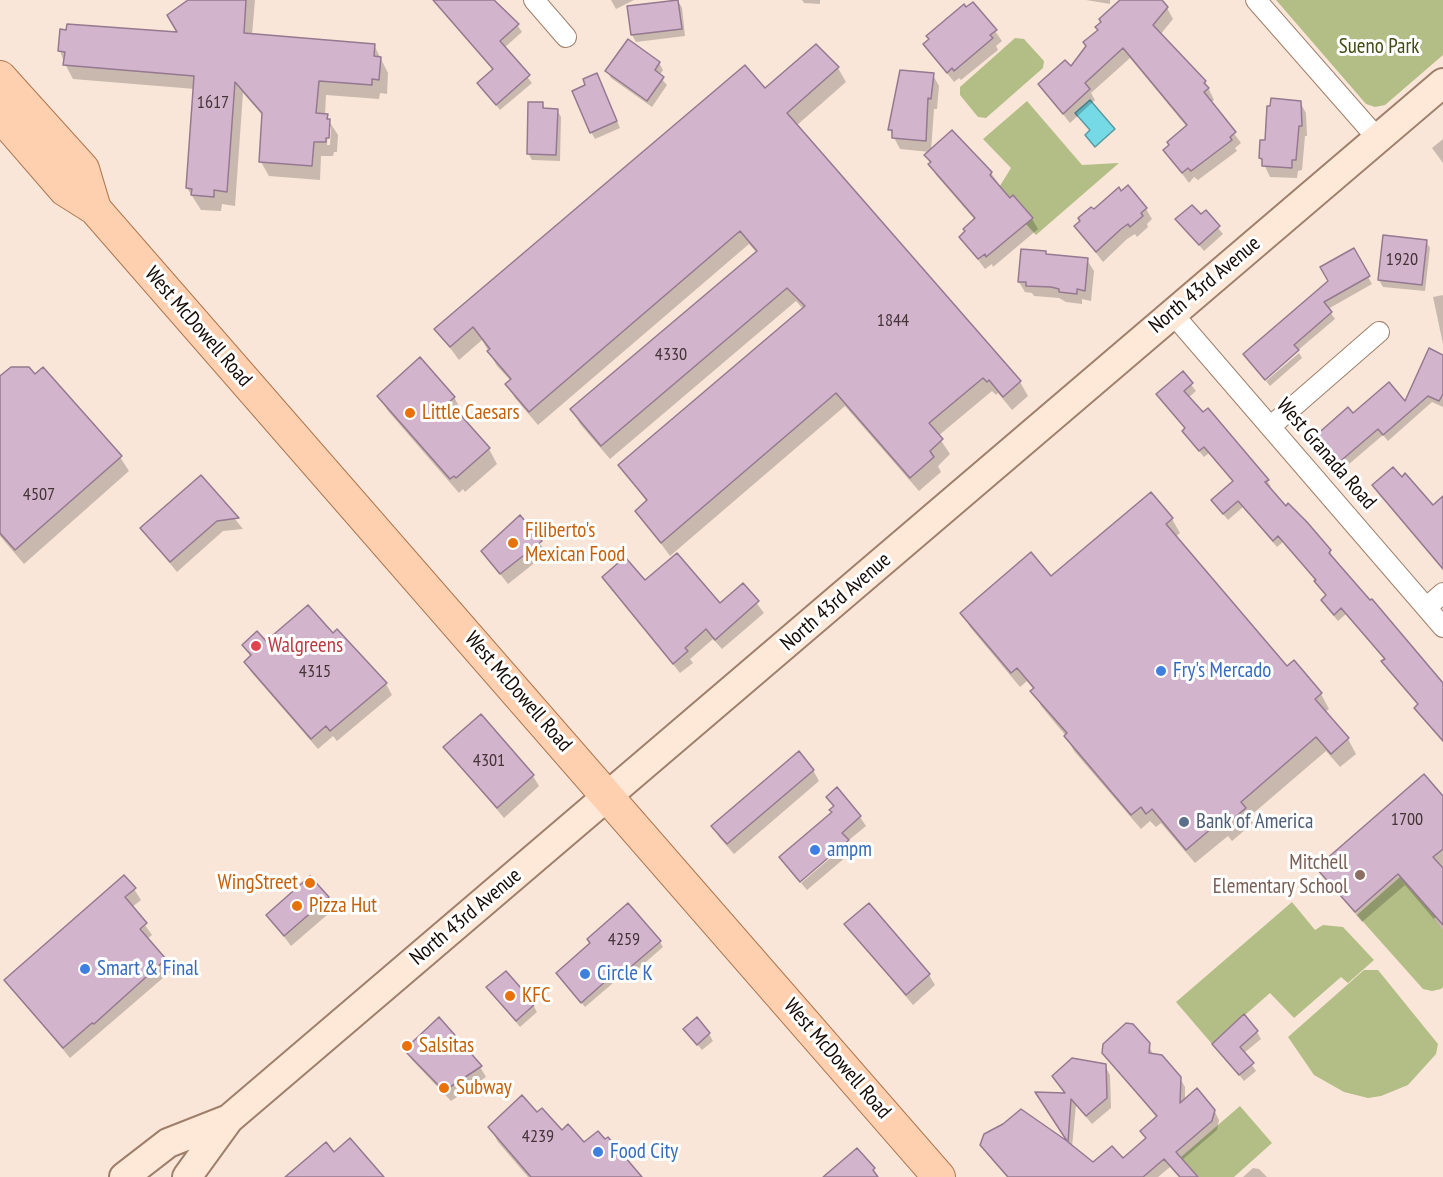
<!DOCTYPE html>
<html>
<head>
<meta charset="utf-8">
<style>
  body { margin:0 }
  canvas { display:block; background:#fae6d8 }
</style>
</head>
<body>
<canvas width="1443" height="1177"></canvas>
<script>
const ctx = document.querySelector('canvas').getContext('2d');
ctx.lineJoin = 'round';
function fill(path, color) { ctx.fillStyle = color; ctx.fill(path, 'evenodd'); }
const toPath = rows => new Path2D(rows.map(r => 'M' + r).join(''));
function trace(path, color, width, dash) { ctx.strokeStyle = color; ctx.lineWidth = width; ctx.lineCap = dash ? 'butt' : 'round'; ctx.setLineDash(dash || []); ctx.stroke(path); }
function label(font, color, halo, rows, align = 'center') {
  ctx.font = font + ' "PT Sans Narrow",sans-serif'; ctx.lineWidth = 6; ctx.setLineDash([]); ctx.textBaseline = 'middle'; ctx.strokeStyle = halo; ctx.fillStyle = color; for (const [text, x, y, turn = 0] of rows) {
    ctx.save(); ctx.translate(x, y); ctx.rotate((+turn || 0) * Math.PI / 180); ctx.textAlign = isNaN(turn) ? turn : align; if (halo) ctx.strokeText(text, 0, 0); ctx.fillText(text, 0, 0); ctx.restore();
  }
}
const green = toPath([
  [1276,0,1443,0,1443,55,1385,105,1375,107,1366,104],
  [1015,38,1024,39,1044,61,1043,68,986,118,978,117,960,95,960,87],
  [1027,101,1082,165,1119,163,1036,235,1026,224,1032,217,1013,196,1007,201,998,189,1011,168,983,139],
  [1400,877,1436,917,1434,919,1443,930,1443,987,1441,989,1432,991,1423,989,1357,915],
  [1292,902,1315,930,1323,925,1343,927,1374,960,1348,983,1341,977,1294,1018,1270,993,1212,1044,1176,1002],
  [1364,970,1378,970,1438,1044,1436,1054,1408,1085,1381,1096,1368,1098,1344,1092,1314,1075,1288,1037],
  [1240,1106,1272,1143,1234,1177,1198,1177,1181,1157]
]);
const water = toPath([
  [1090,100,1115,129,1095,147,1085,135,1090,130,1075,113,1090,100]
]);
const shadow = toPath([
  [206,0,255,0,252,35,374,45,388,73,387,94,380,93,379,99,326,95,325,115,338,135,337,152,334,152,333,156,321,156,320,180,269,176,261,162,264,117,243,93,235,206,222,204,221,211,201,210,187,188,195,89,73,79,65,64,60,51,180,34],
  [328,127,331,127,330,145,327,145],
  [440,0,492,0,511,16,522,32,504,48,532,83,500,110,479,84,494,71,441,9,437,2],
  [611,0,634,0,616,9],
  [802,0,828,0,820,0,820,4,804,3],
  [1086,0,1110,0,1110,4],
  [1128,0,1160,0,1167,8,1173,19,1160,35,1205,81,1214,100,1211,102,1241,143,1235,148,1237,151,1198,180,1194,177,1189,183,1165,151,1187,127,1130,58,1091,93,1095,100,1070,123,1039,84,1071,69],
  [678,1,682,8,685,36,636,42,632,35,629,7],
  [995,31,1002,41,996,46,998,50,961,80,959,78,954,82,925,45,930,40],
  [628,41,659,63,663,70,659,76,667,85,652,107,611,78,607,71],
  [816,46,838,68,846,82,796,126,1020,382,1028,396,1012,410,998,393,996,395,992,391,938,436,950,454,938,466,941,472,919,491,845,406,670,556,637,511,647,502,620,465,803,309,796,301,610,459,580,424,572,410,757,253,749,244,538,425,515,398,507,384,511,381,497,366,482,340,459,360,436,329,765,90],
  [933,75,939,86,937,109,934,109,931,151,991,173,1010,200,1032,219,1038,229,993,267,992,264,985,269,961,237,975,220,936,175,926,155,930,152,900,149,890,130],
  [600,82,620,128,595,139,591,132,587,85],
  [1300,102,1306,113,1307,136,1305,136,1302,170,1298,171,1297,178,1270,177,1261,158,1266,141],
  [542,104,546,110,557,110,561,117,560,161,532,160,528,153],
  [1443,139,1443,163,1432,148],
  [1146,209,1152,219,1147,224,1148,227,1137,237,1135,234,1127,239,1103,262,1076,227,1094,211],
  [1205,212,1223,234,1204,251,1177,219,1200,216],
  [1426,241,1430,248,1425,291,1383,287,1379,280],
  [1353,250,1372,284,1328,309,1335,319,1264,379,1245,354,1330,281],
  [1045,252,1047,256,1087,260,1094,271,1091,301,1082,299,1082,304,1066,302,1059,298,1034,296,1032,293,1025,292,1019,282],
  [1443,295,1443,344,1433,297],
  [1299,353,1302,358,1270,386,1266,381],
  [1443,357,1443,407,1432,402,1388,441,1383,435,1342,470,1316,437,1353,415,1405,403],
  [1182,373,1196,391,1188,398,1267,480,1271,487,1269,489,1330,551,1333,559,1443,685,1441,739,1420,715,1419,706,1387,669,1383,662,1385,660,1346,614,1338,621,1327,608,1323,601,1327,597,1317,581,1283,542,1277,547,1243,507,1228,520,1217,507,1234,482,1209,453,1204,457,1188,438,1184,431,1186,429,1158,394],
  [0,378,120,457,129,471,24,564,0,536],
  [379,397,454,397,462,412,459,415,489,449,497,464,465,492,463,489,459,493,388,411],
  [201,477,243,529,223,531,177,572,142,529],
  [520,517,547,553,508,584,483,552],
  [1172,519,1180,533,1175,537,1287,668,1321,694,1329,709,1325,712,1348,739,1356,754,1340,767,1326,751,1249,817,1253,823,1232,841,1228,836,1195,863,1161,823,1156,827,1150,821,1141,829,1074,751,1066,736,1041,706,1034,690,1027,681,1020,687,970,627,962,613,1051,578],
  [604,578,645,582,720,605,743,585,764,613,722,649,713,639,690,659,693,663,680,673],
  [337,631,386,684,392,695,337,741,333,736,318,749,252,673,245,662,251,657,244,645,332,635],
  [445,747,533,776,539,786,504,818],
  [813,770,819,781,734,854,719,837,713,827],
  [827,797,860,817,866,826,799,881,781,857,833,813,834,808],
  [1443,797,1443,930,1405,885,1362,922,1318,868],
  [848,843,853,851,807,890,801,883],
  [310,878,334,909,291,946,268,915],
  [134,889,141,900,132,907,152,935,147,939,171,971,70,1058,6,980],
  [846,925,929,975,935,985,913,1005],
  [660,942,663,947,624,981,620,977,585,1007,558,973],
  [488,988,533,1005,537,1012,520,1027],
  [685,1029,709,1034,713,1041,702,1050],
  [1257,1032,1261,1039,1244,1053,1256,1071,1244,1081,1214,1044],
  [1148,1044,1154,1056,1180,1078,1185,1087,1185,1101,1214,1110,1219,1120,1217,1130,1182,1160,1196,1177,1179,1177,1170,1167,1158,1177,1007,1177,987,1154,982,1144,1072,1147,1042,1100,1066,1094,1059,1085,1105,1066,1110,1075,1111,1108,1092,1124,1076,1105,1072,1147,1093,1164,1123,1160,1147,1140,1142,1131,1157,1118,1104,1053],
  [406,1050,480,1067,486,1077,451,1101,412,1060],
  [537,1114,561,1132,640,1177,528,1177,498,1142,490,1127],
  [1253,1168,1259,1169,1267,1177,1243,1177]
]);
const building = toPath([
  [188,0,246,0,244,33,375,44,374,56,381,57,379,80,372,79,372,85,319,81,316,113,328,114,327,119,330,119,329,138,326,138,326,142,314,142,312,166,259,162,262,113,235,82,227,192,214,190,214,197,191,195,192,189,186,188,194,76,63,65,65,52,58,51,60,29,66,30,67,24,177,32,167,15,188,0],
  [433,0,494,0,519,24,500,41,530,75,496,105,477,83,493,69,433,0],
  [678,0,682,29,631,35,627,6,678,0],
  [1120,0,1162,0,1168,7,1153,25,1206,81,1204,83,1209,88,1204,92,1236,132,1230,137,1232,140,1191,171,1188,168,1182,173,1163,150,1169,145,1167,142,1187,125,1123,48,1085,83,1090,89,1063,114,1038,84,1065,60,1071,66,1086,46,1083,42,1098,30,1095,27,1101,22,1099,19,1120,0],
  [973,2,997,30,990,35,993,38,954,71,952,68,947,73,923,44,929,39,926,36,964,4,966,7,973,2],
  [628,39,660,62,655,70,664,77,647,101,605,71,628,39],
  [816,44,839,67,787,113,1021,381,1003,397,989,380,987,382,983,378,929,423,943,439,930,451,934,457,910,478,836,393,661,543,635,511,647,500,618,465,805,306,787,288,601,446,570,409,757,251,740,231,529,412,505,384,511,379,487,351,490,349,473,327,450,347,434,329,745,65,765,88,816,44],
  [900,70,934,73,931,99,928,98,926,141,892,138,892,130,888,130,900,70],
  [597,73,617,121,590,133,572,91,585,85,583,79,597,73],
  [1271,98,1301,101,1302,126,1299,126,1296,160,1292,160,1292,168,1262,166,1262,159,1259,158,1260,140,1265,140,1267,106,1270,106,1271,98],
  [528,102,543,102,543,108,558,109,556,155,527,154,528,102],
  [952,130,992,172,990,175,1010,198,1013,195,1033,218,986,257,985,254,978,259,959,237,965,231,963,229,975,218,928,164,931,162,924,155,952,130],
  [1128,185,1147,208,1141,213,1143,216,1130,227,1128,224,1121,229,1096,252,1074,226,1080,221,1078,218,1091,207,1094,209,1119,187,1121,191,1128,185],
  [1192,205,1201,214,1206,210,1220,226,1199,245,1175,219,1192,205],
  [1383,235,1427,240,1422,285,1378,280,1383,235],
  [1354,248,1370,276,1324,302,1332,312,1294,345,1299,350,1265,380,1243,354,1328,281,1320,267,1354,248],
  [1021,249,1046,251,1046,254,1088,258,1085,291,1077,289,1077,294,1059,292,1059,289,1051,287,1026,286,1026,282,1018,282,1021,249],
  [1429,348,1443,355,1443,394,1439,401,1428,396,1383,435,1378,429,1337,464,1314,437,1348,407,1353,413,1389,382,1405,401,1429,348],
  [420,357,455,397,449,402,490,448,456,478,454,476,450,479,377,396,420,357],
  [11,367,29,367,35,374,43,367,122,456,15,550,0,533,0,376,11,367],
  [1183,371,1193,383,1184,391,1203,412,1208,408,1269,480,1265,482,1286,506,1288,503,1307,522,1331,550,1329,553,1370,600,1372,599,1443,683,1443,741,1414,708,1418,704,1381,661,1385,659,1341,608,1334,615,1321,600,1326,595,1314,581,1316,580,1278,536,1273,541,1238,501,1223,514,1211,500,1233,481,1204,447,1199,451,1182,431,1185,428,1156,394,1183,371],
  [1393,467,1402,477,1405,473,1433,505,1443,496,1443,569,1372,485,1393,467],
  [201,475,239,518,217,521,170,562,140,528,201,475],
  [1151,492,1173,518,1166,524,1287,666,1294,660,1322,693,1315,699,1349,738,1331,754,1316,737,1241,802,1246,808,1223,827,1219,822,1186,850,1152,809,1146,814,1141,807,1131,815,1064,736,1067,733,1030,691,1034,688,1017,668,1011,673,960,613,1031,552,1051,576,1151,492],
  [520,515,542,541,500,574,481,551,520,515],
  [677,553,720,603,743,583,759,601,715,640,706,629,685,648,688,651,673,664,602,577,625,557,645,580,677,553],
  [308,605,333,633,337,629,387,683,330,731,326,726,311,739,244,662,251,655,242,645,257,631,266,641,308,605],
  [481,714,534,775,497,808,443,747,481,714],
  [799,751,814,770,727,844,711,826,799,751],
  [1424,774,1443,796,1443,849,1433,857,1443,868,1443,925,1398,874,1355,912,1316,868,1424,774],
  [837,787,861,816,842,833,849,840,800,882,779,857,832,812,829,810,834,806,826,797,837,787],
  [124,875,136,888,125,897,147,923,140,929,166,959,94,1024,92,1023,63,1048,4,980,124,875],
  [310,876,329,897,284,936,266,915,310,876],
  [628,903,661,941,620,976,616,972,581,1003,556,973,590,943,587,939,628,903],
  [869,903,930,974,906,995,844,924,869,903],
  [506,971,535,1004,516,1021,486,987,506,971],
  [1244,1014,1258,1031,1240,1047,1254,1063,1239,1075,1212,1044,1244,1014],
  [439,1017,482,1066,444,1091,404,1050,439,1017],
  [697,1017,710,1033,697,1045,683,1029,697,1017],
  [1126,1023,1133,1024,1150,1043,1149,1053,1162,1055,1181,1077,1180,1103,1197,1088,1215,1110,1212,1121,1176,1152,1198,1177,1180,1177,1164,1159,1143,1177,1008,1177,980,1145,984,1134,1003,1124,1021,1109,1067,1141,1035,1092,1065,1093,1052,1076,1072,1058,1106,1064,1107,1098,1086,1116,1071,1099,1068,1142,1093,1162,1112,1146,1123,1158,1146,1138,1140,1131,1157,1116,1102,1053,1103,1044,1126,1023],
  [522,1095,537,1112,542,1108,562,1130,568,1124,584,1142,598,1131,605,1139,608,1137,642,1177,531,1177,488,1127,522,1095],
  [350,1138,384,1177,285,1177,326,1142,334,1152,350,1138],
  [857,1148,875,1168,873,1170,878,1177,823,1177,857,1148]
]);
const street = toPath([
  [534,0,566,37],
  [1256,0,1378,139],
  [1172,313,1443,627],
  [1271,426,1379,332],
  [1427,607,1443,593]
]);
const secondary = toPath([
  [124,1177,168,1143,229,1119],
  [187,1177,229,1119,1443,83]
]);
const primary = toPath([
  [0,77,83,169,95,209],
  [0,115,65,190,95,209,939,1177]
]);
const markers = [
  [410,413,6,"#e8710a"],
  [513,543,6,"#e8710a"],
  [256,646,6,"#e0444e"],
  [1161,671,6,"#3f7fe0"],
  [1184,822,6,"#5c6f8a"],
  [815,850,6,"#3f7fe0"],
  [1360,875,6,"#8d6e63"],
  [310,883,6,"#e8710a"],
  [297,906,6,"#e8710a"],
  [85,969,6,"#3f7fe0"],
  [585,974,6,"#3f7fe0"],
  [510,996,6,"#e8710a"],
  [407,1046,6,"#e8710a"],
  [444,1088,6,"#e8710a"],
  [598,1152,6,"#3f7fe0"]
];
const numberNames = [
  ["1617",213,103],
  ["1920",1402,260],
  ["1844",893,321],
  ["4330",671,355],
  ["4507",39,495],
  ["4315",315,672],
  ["4301",489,761],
  ["1700",1407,820],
  ["4259",624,940],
  ["4239",538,1137]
];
const parkNames = [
  ["Sueno Park",1379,47]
];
const streetNames = [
  ["North 43rd Avenue",1205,285,-40],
  ["West McDowell Road",198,327,49],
  ["West Granada Road",1326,454,49],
  ["North 43rd Avenue",836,602,-41],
  ["West McDowell Road",518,692,49],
  ["North 43rd Avenue",466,917,-40],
  ["West McDowell Road",837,1059,49]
];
const foodNames = [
  ["Little Caesars",422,413],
  ["Filiberto's",525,531],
  ["Mexican Food",525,555],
  ["WingStreet",298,883,"right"],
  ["Pizza Hut",309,906],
  ["KFC",522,996],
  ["Salsitas",419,1046],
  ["Subway",456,1088]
];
const healthNames = [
  ["Walgreens",268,646]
];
const shopNames = [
  ["Fry's Mercado",1173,671],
  ["ampm",827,850],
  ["Smart & Final",97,969],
  ["Circle K",597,974],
  ["Food City",610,1152]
];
const serviceNames = [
  ["Bank of America",1196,822]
];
const educationNames = [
  ["Mitchell",1348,863],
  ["Elementary School",1348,887]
];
fill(green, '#b3be86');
fill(water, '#75d9e6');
trace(water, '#589ba2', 1.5);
fill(shadow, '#0003');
fill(building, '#d3b4cd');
trace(building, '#957990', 1.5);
trace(street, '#9e7f6b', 22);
trace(secondary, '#9e7f6b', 32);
trace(primary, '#ac7751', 34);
trace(street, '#fff', 20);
trace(secondary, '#fee8d7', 28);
trace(primary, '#fed0af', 32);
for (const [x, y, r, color] of markers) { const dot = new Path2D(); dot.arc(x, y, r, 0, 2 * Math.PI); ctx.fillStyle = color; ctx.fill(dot); trace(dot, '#fff', 2); }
label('18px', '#443436', null, numberNames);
label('21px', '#434b16', '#fff', parkNames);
label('21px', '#150a04', '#fff', streetNames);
label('21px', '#c56008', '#fff', foodNames, 'left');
label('21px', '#be3a42', '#fff', healthNames, 'left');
label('21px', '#366cbe', '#fff', shopNames, 'left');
label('21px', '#4e5e75', '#fff', serviceNames, 'left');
label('21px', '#785e54', '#fff', educationNames, 'right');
</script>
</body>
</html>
